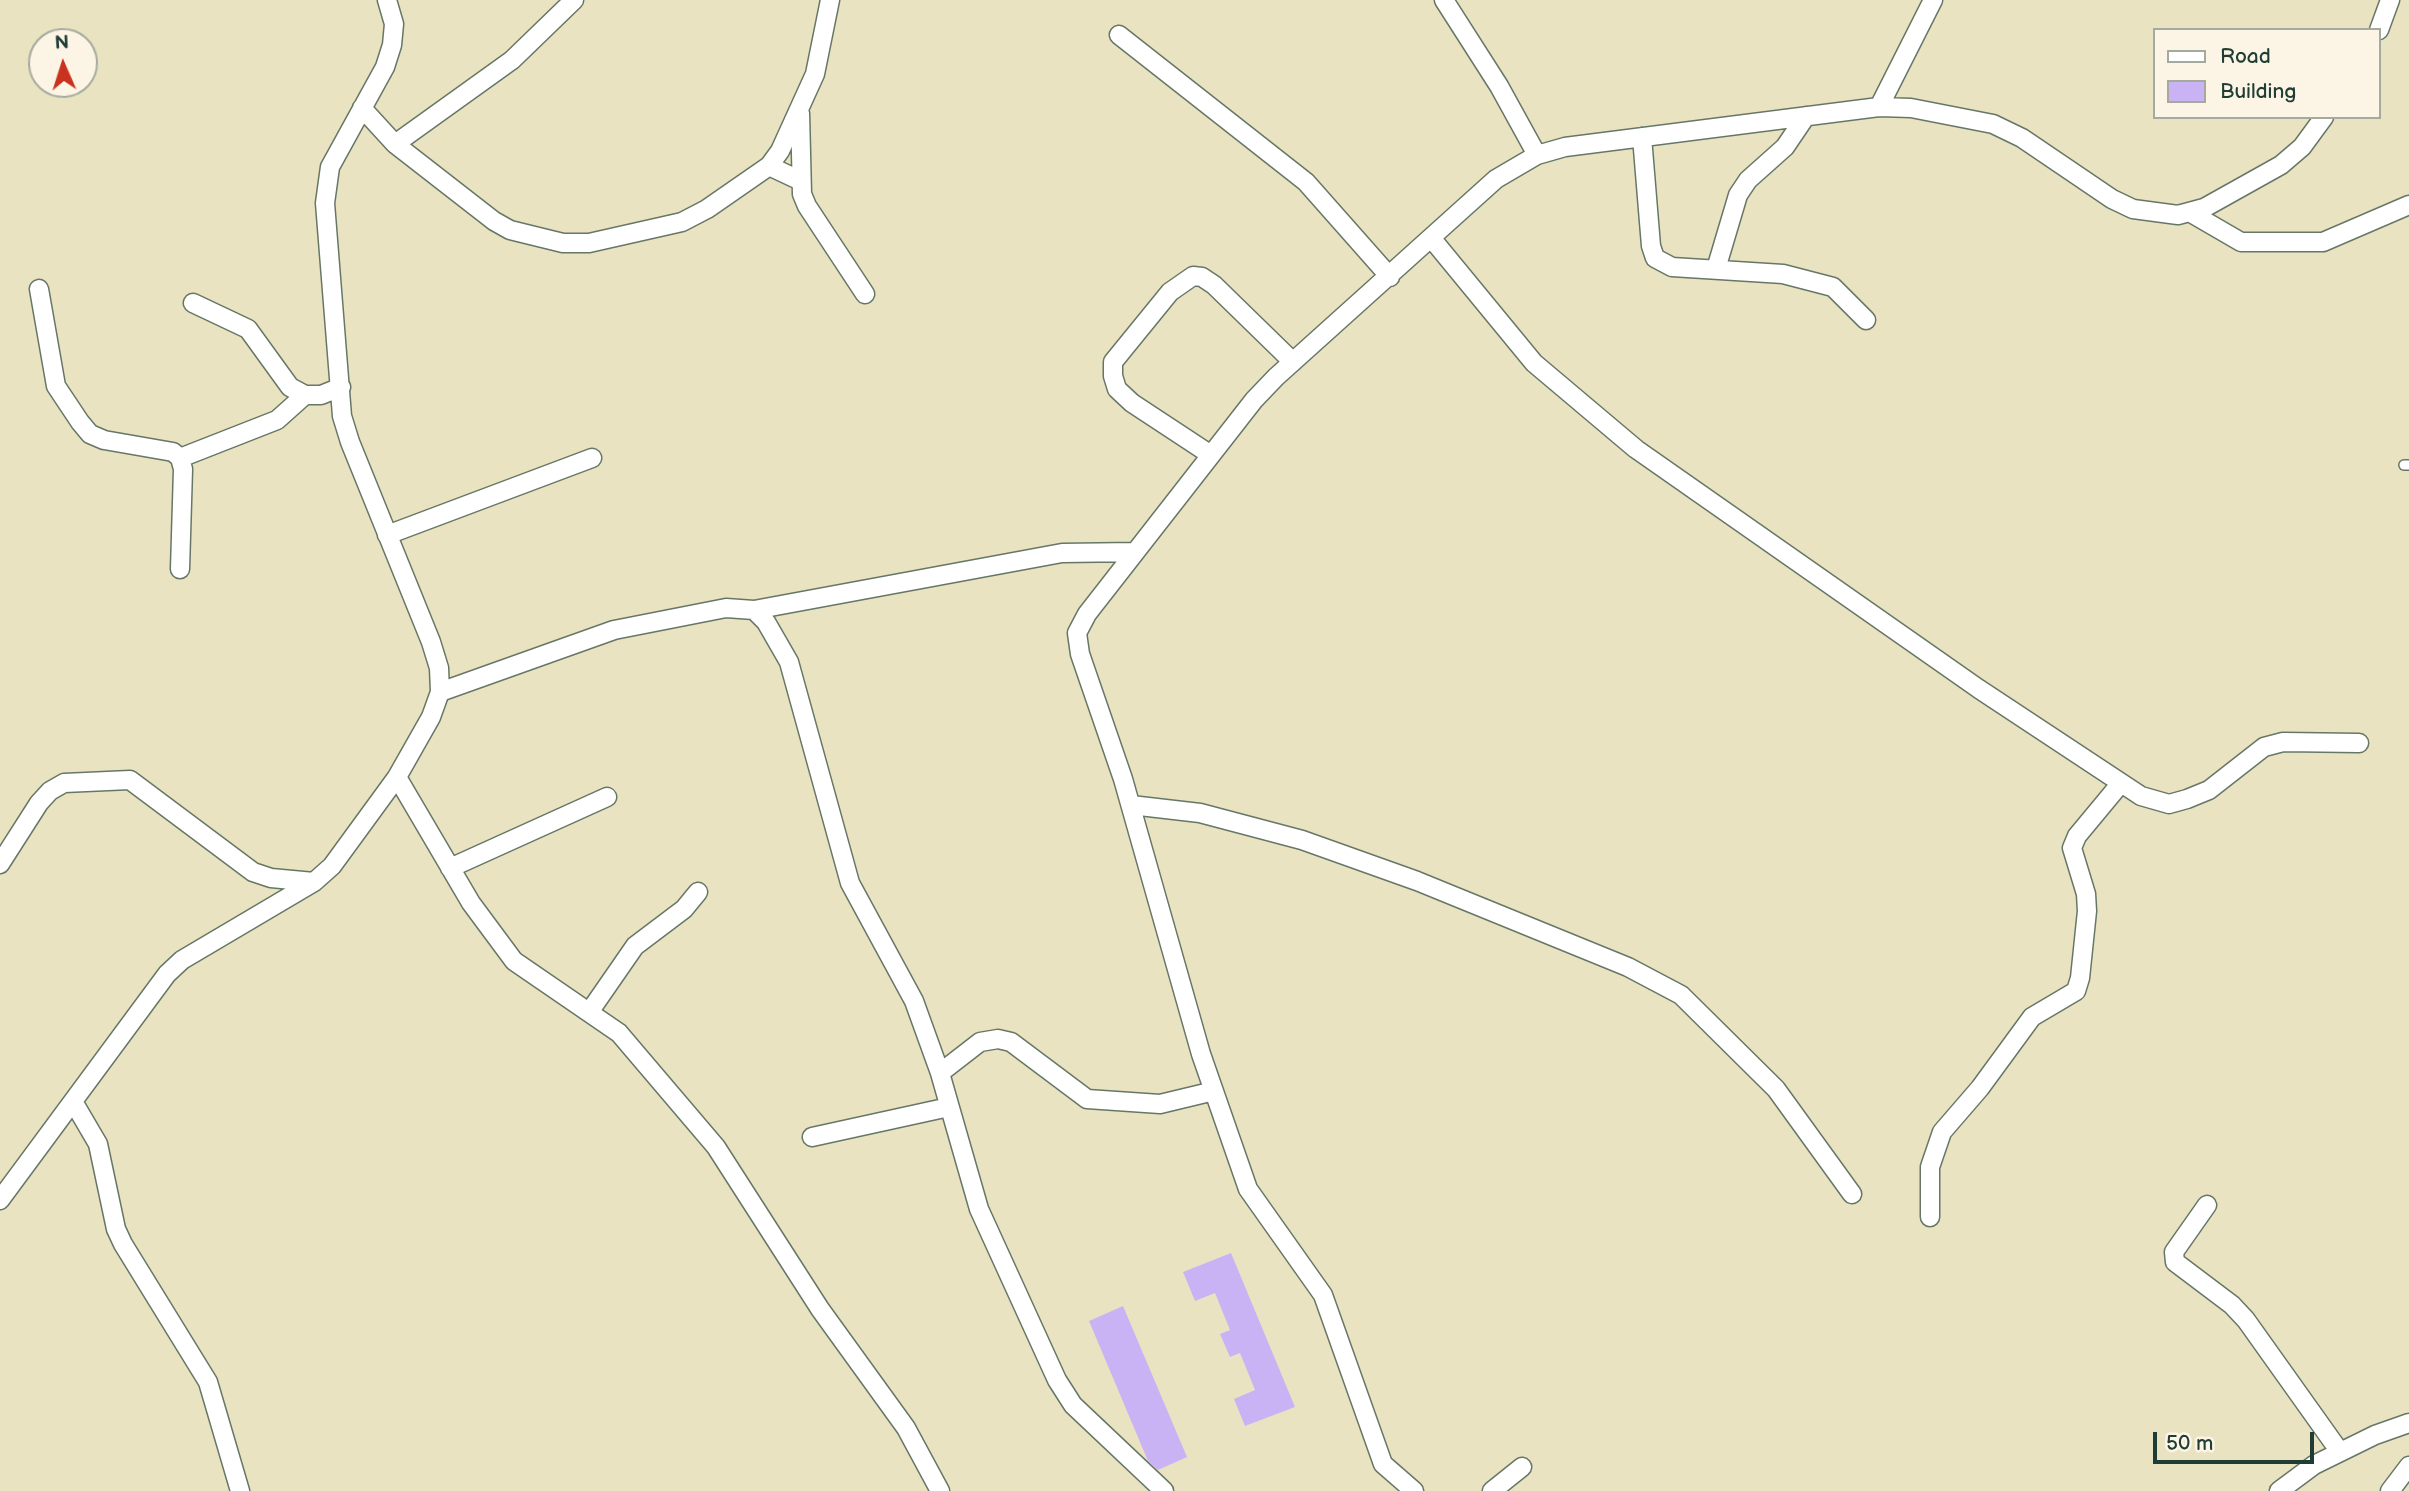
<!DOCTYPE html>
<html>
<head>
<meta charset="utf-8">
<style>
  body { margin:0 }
  #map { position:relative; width:2409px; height:1491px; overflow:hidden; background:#e9e3c2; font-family:"Balsamiq Sans",sans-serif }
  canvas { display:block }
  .legend { position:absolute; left:2153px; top:28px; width:228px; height:91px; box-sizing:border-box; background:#fcf5e5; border:2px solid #a4ab9e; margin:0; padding:9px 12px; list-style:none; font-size:21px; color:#1f3d34 }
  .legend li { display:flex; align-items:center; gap:14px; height:35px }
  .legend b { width:35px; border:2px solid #a4ab9e }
  .north { position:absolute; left:28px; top:28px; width:70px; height:70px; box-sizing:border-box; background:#fcf5e5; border:2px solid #a4ab9e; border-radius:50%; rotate:357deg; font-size:19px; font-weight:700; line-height:28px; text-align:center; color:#1f3d34 }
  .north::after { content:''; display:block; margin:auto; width:24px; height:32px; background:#c8321e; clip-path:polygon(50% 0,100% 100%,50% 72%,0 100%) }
  .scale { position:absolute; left:2153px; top:1432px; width:161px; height:32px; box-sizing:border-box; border:4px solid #1f3d34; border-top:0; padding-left:9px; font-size:21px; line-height:24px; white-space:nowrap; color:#1f3d34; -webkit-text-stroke:5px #fcf5e5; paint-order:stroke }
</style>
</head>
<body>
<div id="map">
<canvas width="2409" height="1491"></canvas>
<ul class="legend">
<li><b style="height:9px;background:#fff"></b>Road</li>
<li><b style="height:19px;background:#cab3f5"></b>Building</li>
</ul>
<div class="north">N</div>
<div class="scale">50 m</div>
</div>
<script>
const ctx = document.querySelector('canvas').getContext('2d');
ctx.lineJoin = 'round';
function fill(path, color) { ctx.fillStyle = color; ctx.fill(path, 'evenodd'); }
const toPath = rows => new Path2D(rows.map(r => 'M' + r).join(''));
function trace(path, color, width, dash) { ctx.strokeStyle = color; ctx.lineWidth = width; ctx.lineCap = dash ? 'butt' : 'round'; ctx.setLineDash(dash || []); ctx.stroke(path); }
const building = toPath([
  [1231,1253,1295,1407,1245,1426,1234,1399,1255,1390,1240,1353,1230,1357,1220,1334,1230,1330,1215,1293,1195,1301,1183,1272],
  [1123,1306,1187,1457,1158,1470,1148,1461,1089,1321]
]);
const service = toPath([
  [2404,465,2409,465]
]);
const minor = toPath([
  [1444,0,1499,86,1537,155],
  [2379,30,2390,0],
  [1119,35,1306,182,1390,277],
  [1879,107,1933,0],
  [362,108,395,144,494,221,510,230,563,243,589,243,660,227,682,222,707,209,769,166,780,151,815,74,830,0],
  [800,113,802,194,807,206,865,294],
  [1642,137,1651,246,1655,258,1672,267,1783,274,1833,287,1866,320],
  [395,144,512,60,574,0],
  [769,166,801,181],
  [2191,213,2241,242,2323,242,2409,205],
  [1432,239,1534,363,1636,449,1979,689,2141,796,2169,804,2187,799,2209,790,2264,747,2283,742,2359,743],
  [1716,269,1738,195,1748,180,1785,147,1806,116],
  [39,289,56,386,80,422,90,434,104,440,173,452,180,458,183,469,180,569],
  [193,303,248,329,290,387,305,395,321,395,341,387],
  [1211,455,1132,403,1117,389,1113,376,1113,362,1170,292,1193,276,1202,277,1214,285,1293,362],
  [180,458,277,420,305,395],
  [387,535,592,458],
  [754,610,1062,553,1135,552],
  [440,692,614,630,726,608,754,610,766,622,789,662,850,883,914,1001,940,1073,979,1209,1057,1380,1073,1405,1164,1491],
  [397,777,471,903,514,961,619,1033,716,1147,820,1309,906,1428,940,1491],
  [1131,805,1200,813,1302,840,1417,881,1628,967,1681,995,1776,1089,1852,1194],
  [0,864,39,803,50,791,64,783,130,780,253,872,271,878,314,882],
  [450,868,607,797],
  [590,1011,635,946,684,909,698,892],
  [940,1073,980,1042,998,1039,1011,1042,1087,1099,1160,1104,1214,1091],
  [74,1103,98,1144,116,1229,123,1244,208,1382,240,1491],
  [812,1137,949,1107],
  [0,1200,167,974,182,960,314,882,332,866,397,777,431,717,440,692,439,668,431,642,350,442,342,416,325,203,330,167,385,67,392,45,394,24,387,0],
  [2207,1205,2174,1252,2175,1262,2232,1305,2246,1320,2340,1452],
  [1930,1217,1930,1167,1942,1132,1980,1088,2032,1017,2076,991,2080,978,2087,911,2086,894,2072,848,2077,836,2121,783],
  [1414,1491,1383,1464,1323,1295,1248,1189,1201,1054,1123,779,1080,654,1077,633,1087,614,1254,400,1276,377,1496,179,1537,155,1565,147,1879,107,1911,108,1993,124,2022,138,2112,199,2133,209,2178,215,2204,208,2281,165,2302,147,2324,117],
  [1492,1491,1522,1467],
  [2279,1491,2314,1465,2375,1435,2409,1423],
  [2390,1491,2409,1466]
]);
fill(building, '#cab3f5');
trace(service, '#676', 12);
trace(minor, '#676', 21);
trace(service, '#fff', 9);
trace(minor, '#fff', 18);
</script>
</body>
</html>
